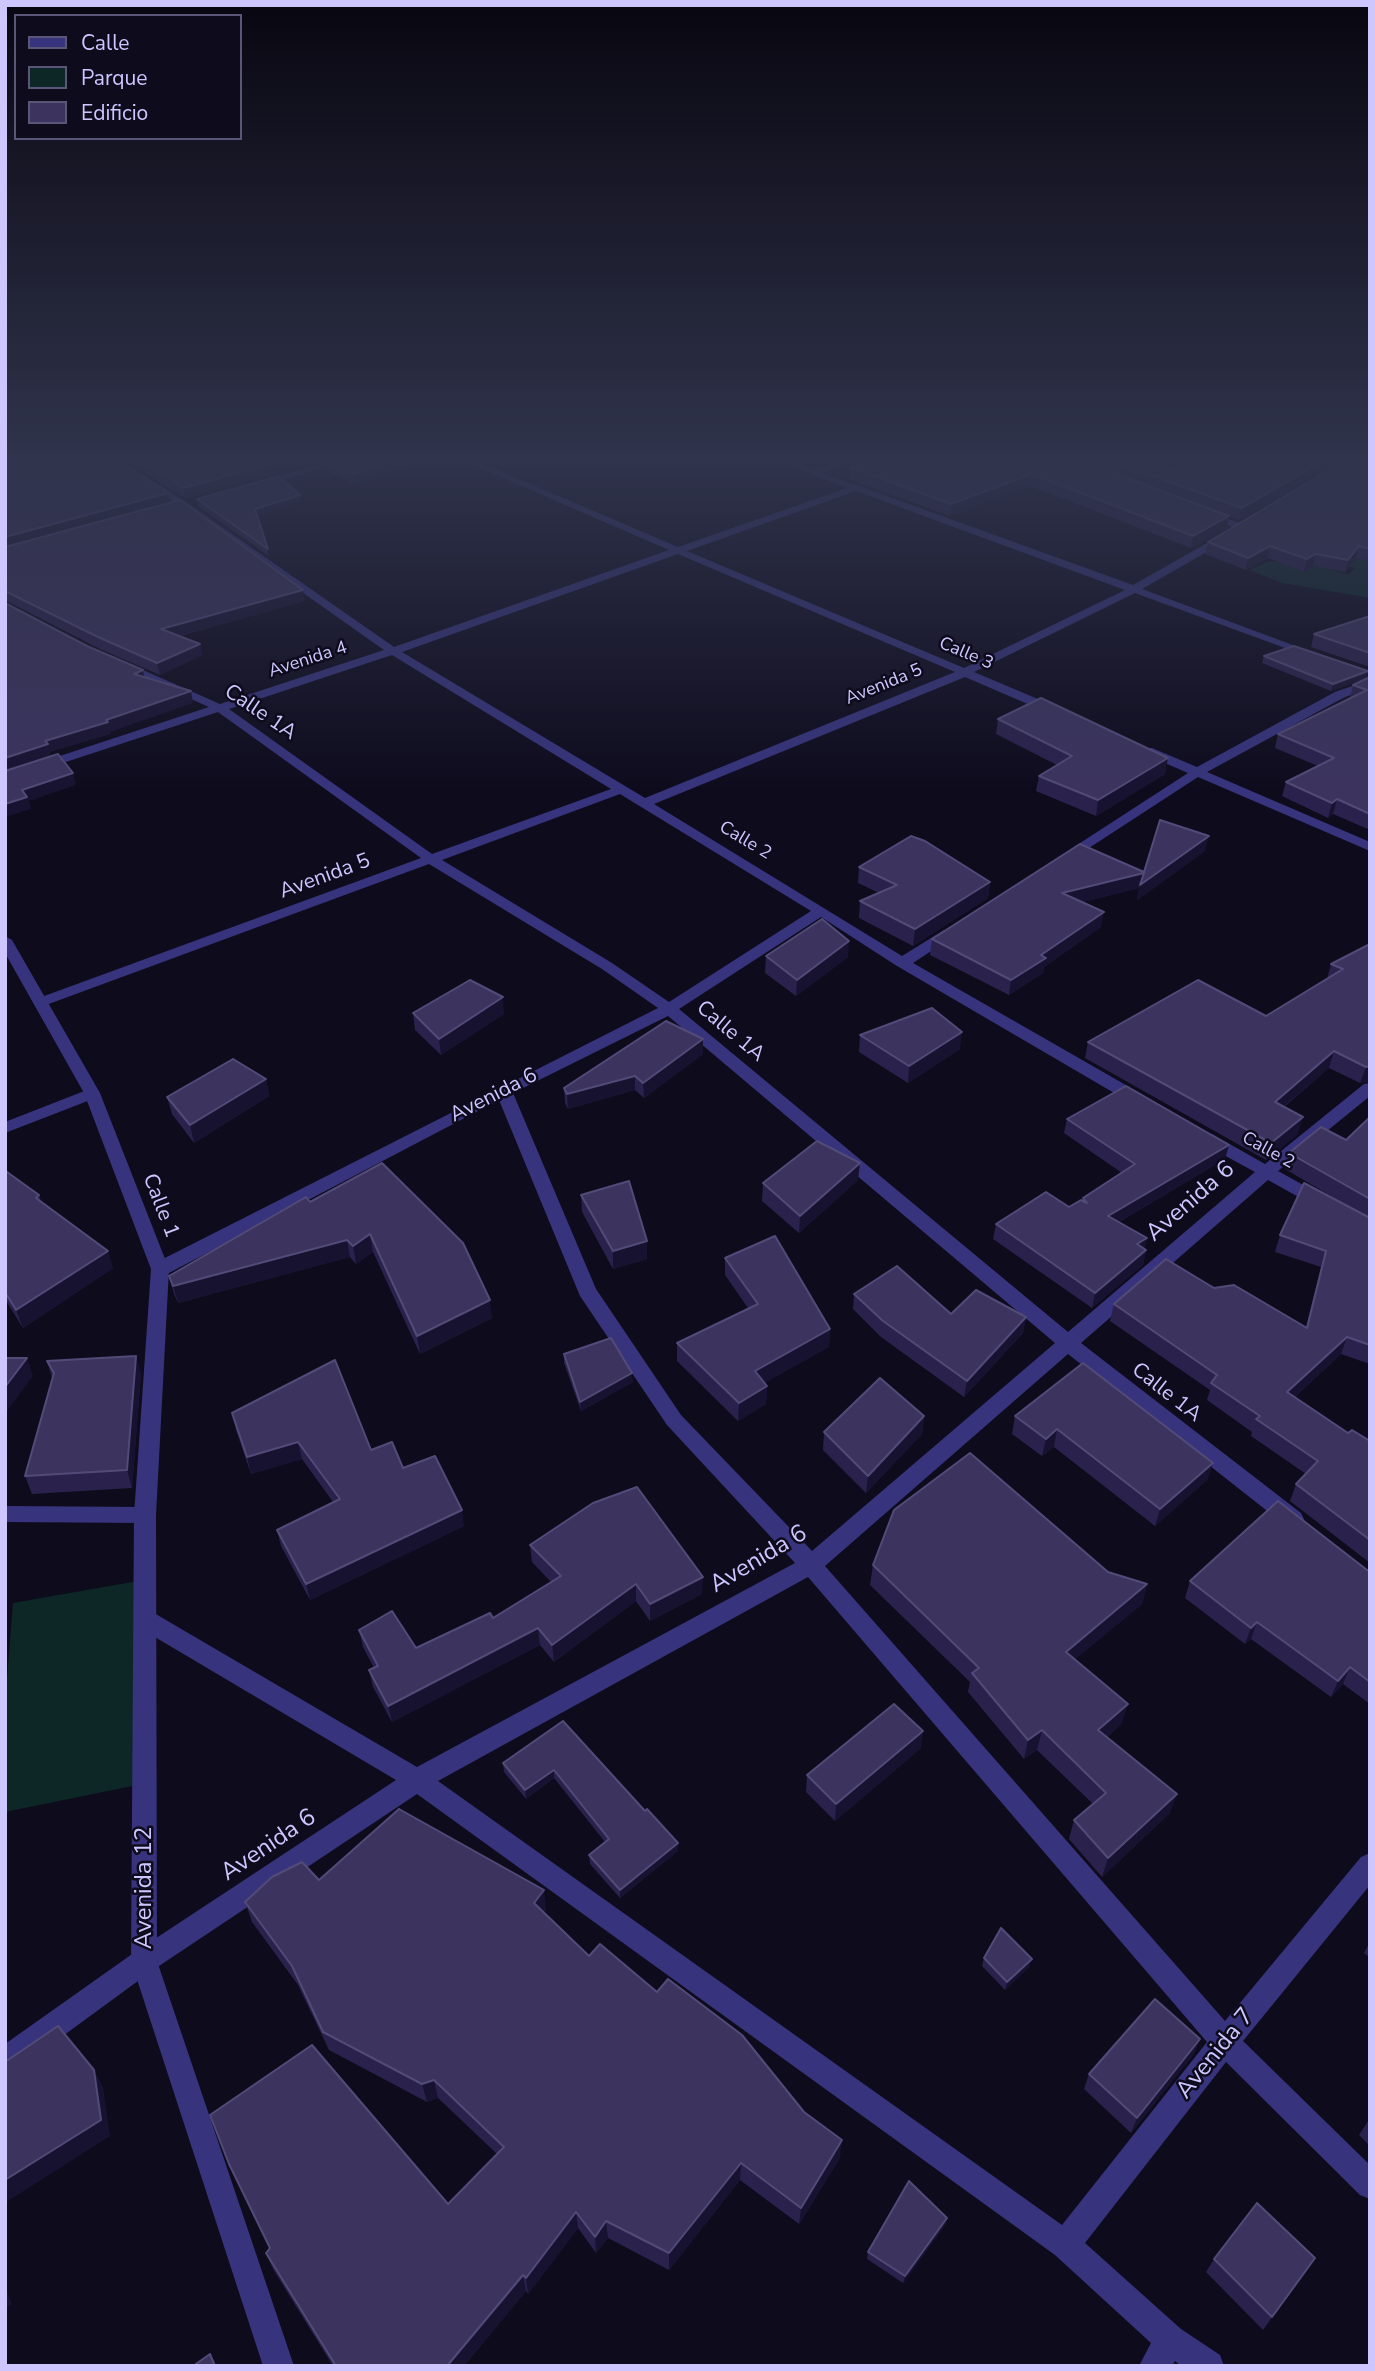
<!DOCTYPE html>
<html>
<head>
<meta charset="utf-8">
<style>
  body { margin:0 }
  #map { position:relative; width:1375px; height:2371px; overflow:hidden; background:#0e0b1d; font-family:"Nunito Sans",sans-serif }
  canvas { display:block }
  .frame { position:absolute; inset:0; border:7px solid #cdc6ff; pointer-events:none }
  .legend { position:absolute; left:14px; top:14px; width:228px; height:126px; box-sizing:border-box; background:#0e0b1d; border:2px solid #5a5677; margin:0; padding:9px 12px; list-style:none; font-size:21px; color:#cdc6ff }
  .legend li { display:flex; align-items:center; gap:14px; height:35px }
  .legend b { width:35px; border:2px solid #5a5677 }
</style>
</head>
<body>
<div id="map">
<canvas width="1375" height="2371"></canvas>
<div class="frame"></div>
<ul class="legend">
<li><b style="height:9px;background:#37347d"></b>Calle</li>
<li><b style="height:19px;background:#0d2726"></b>Parque</li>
<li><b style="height:19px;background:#3c345f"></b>Edificio</li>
</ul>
</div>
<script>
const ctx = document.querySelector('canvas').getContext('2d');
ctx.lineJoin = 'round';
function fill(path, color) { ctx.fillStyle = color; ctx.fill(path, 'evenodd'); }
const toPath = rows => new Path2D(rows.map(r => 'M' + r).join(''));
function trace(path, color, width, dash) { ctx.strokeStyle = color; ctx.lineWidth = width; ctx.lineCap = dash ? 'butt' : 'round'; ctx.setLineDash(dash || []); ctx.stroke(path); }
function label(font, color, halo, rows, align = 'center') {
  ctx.font = font + ' "Nunito Sans",sans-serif'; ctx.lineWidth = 5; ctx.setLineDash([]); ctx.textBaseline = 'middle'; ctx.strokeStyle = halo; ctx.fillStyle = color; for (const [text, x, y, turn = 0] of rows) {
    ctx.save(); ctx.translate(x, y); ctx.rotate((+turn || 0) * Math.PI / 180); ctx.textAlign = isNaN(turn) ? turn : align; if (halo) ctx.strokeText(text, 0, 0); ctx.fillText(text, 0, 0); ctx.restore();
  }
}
const green = toPath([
  [1370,509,1370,598,1282,583,1249,570,1269,561,1325,568,1348,574,1355,568,1329,564],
  [149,1579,147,1783,5,1812,5,1706,13,1603]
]);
const minor = toPath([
  [111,462,122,462,186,502,394,647,669,550,466,462,479,462,678,547,847,488,781,462,795,462,814,469,836,462,850,462,823,473,1133,585,1223,534,1231,534,1231,538,1142,589,1317,654,1307,656,1135,593,974,672,1059,708,1059,714,1051,714,965,677,654,804,902,956,944,930,954,930,956,933,954,936,913,963,1145,1096,1147,1100,1145,1104,1133,1104,897,966,821,917,679,1009,1068,1332,1255,1172,1200,1142,1198,1138,1200,1134,1212,1134,1265,1164,1364,1084,1370,1083,1370,1096,1278,1171,1325,1197,1328,1201,1325,1205,1313,1205,1268,1180,1081,1343,1301,1513,1304,1519,1301,1525,1293,1528,1285,1525,1068,1354,825,1566,1225,2021,1361,1857,1370,1853,1370,1885,1243,2041,1370,2165,1370,2199,1360,2195,1226,2062,1085,2243,1181,2329,1220,2355,1224,2366,1181,2366,1175,2361,1172,2366,1139,2366,1151,2343,1055,2255,417,1794,153,1970,15,2071,5,2075,5,2044,135,1952,396,1780,138,1627,135,1620,138,1613,146,1611,154,1613,417,1767,795,1563,667,1425,580,1296,499,1100,167,1274,153,1274,151,1269,153,1264,658,1008,602,969,429,864,46,1005,36,1005,33,1002,36,999,421,858,218,712,5,782,5,774,209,707,119,667,119,663,127,663,220,704,384,650,180,506,111,462],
  [856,491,1125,590,964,668,687,551,856,491],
  [678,554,955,672,645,798,402,652,678,554],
  [392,655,611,789,432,854,229,709,392,655],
  [620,794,811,911,669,1002,612,963,442,860,620,794],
  [668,1016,1055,1343,812,1551,681,1415,596,1289,513,1093,668,1016],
  [808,1577,1207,2042,1062,2225,438,1781,808,1577],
  [326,462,342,462,261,486,256,483,326,462],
  [1205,511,1246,525,1247,527,1242,530,1202,516,1200,514,1205,511],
  [1370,680,1370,687,1343,698,1207,772,1370,842,1370,851,1198,777,1069,861,1064,862,1057,858,1188,773,1144,754,1144,748,1152,748,1197,767,1335,692,1370,680],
  [92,1088,100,1093,98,1097,5,1133,5,1122,92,1088],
  [5,1506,145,1507,153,1509,156,1515,153,1521,145,1523,5,1522,5,1506]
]);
const tertiary = toPath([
  [5,936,12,940,100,1093,169,1269,156,1515,157,1961,294,2366,263,2366,131,1961,134,1515,151,1269,84,1093,5,953,5,936]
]);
const wall = toPath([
  [5,462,168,493,170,503,305,601,179,636,200,644,202,655,160,675,100,649,5,600],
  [128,462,268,462,270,464,271,474,185,498],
  [323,462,421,462,355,484,324,470],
  [868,462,1157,462,1172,469,1184,462,1337,462,1240,520,1229,516,1227,528,1191,548,1030,486,950,516,849,479,850,467],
  [1370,462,1370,562,1356,558,1345,572,1313,566,1304,572,1268,558,1246,570,1205,554,1208,542],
  [197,499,301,501,257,515,269,556,198,506],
  [1370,616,1370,667,1311,647,1314,634],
  [1264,656,1368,671,1366,678,1331,691,1262,663],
  [1370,677,1370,830,1333,814,1328,818,1282,796,1286,782,1318,766,1275,748,1278,734,1350,698,1353,685],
  [998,719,1165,774,1096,816,1036,791,1039,776,1057,765,996,734],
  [1205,851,1137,900,1139,888,1083,902,1101,927,1044,967,1043,973,1009,995,930,955,932,939],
  [859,867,990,882,988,898,913,946,859,918,860,901,879,893,858,883],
  [1370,944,1370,1081,1360,1083,1329,1068,1284,1107,1298,1134,1266,1160,1085,1058,1088,1042,1266,1016,1327,979,1331,964],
  [766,956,848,957,796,996,765,973],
  [413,1013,504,1014,441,1055,415,1030],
  [860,1035,960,1049,908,1083,859,1052],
  [703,1039,703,1054,644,1098,635,1090,568,1109,565,1103,564,1088],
  [266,1079,269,1096,194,1143,172,1114,167,1097],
  [1370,1117,1370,1364,1341,1354,1295,1397,1348,1433,1370,1441,1370,1563,1290,1501,1296,1484,1306,1474,1251,1436,1252,1432,1207,1400,1210,1390,1110,1321,1114,1304,1214,1288,1306,1327,1321,1267,1275,1252,1280,1235,1353,1209,1285,1169,1289,1153,1346,1140],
  [1067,1119,1229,1145,1225,1159,1119,1222,1147,1238,1144,1249,1146,1250,1143,1265,1092,1308,993,1239,996,1224,1069,1207,1083,1201,1083,1198,1122,1173,1064,1133],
  [382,1163,492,1318,420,1354,373,1252,356,1264,350,1257,178,1303,174,1294,169,1276],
  [5,1173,39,1195,41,1201,113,1268,23,1328,5,1299],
  [858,1180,799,1233,762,1201,763,1183],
  [581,1195,647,1259,613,1269,582,1212],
  [725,1258,830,1329,829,1347,764,1383,767,1386,766,1404,738,1421,677,1361,677,1343,748,1308,725,1275],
  [854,1294,951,1314,1026,1317,1023,1333,964,1397,881,1337,853,1309],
  [564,1354,633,1382,581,1411,564,1363],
  [47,1361,141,1373,132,1488,32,1494,25,1476,52,1378],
  [232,1413,371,1450,403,1468,464,1526,310,1600,281,1546,277,1530,333,1502,302,1459,251,1474,236,1430],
  [924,1416,922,1434,866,1493,823,1450,824,1432],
  [1015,1416,1213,1463,1207,1480,1155,1526,1054,1447,1042,1456,1012,1434],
  [530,1545,702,1594,650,1621,636,1601,554,1662,540,1645,392,1722,373,1687,369,1670,374,1668,363,1647,359,1630,416,1648,493,1618,551,1582,532,1562],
  [873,1565,1108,1572,1147,1584,1142,1604,1075,1659,1122,1723,1107,1737,1170,1813,1102,1877,1069,1839,1074,1820,1093,1804,1037,1750,1024,1759,968,1692,970,1682,870,1585],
  [1367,1570,1370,1571,1370,1704,1343,1684,1331,1697,1251,1639,1245,1644,1185,1598,1190,1581],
  [563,1721,645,1811,678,1843,678,1851,620,1898,590,1864,589,1855,605,1842,554,1778,526,1799,504,1772,503,1763],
  [921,1748,835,1821,806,1792,807,1775],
  [319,1880,546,1910,544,1912,589,1956,840,2158,799,2224,740,2180,669,2270,608,2238,596,2253,578,2228,528,2294,526,2291,464,2366,333,2366,273,2269,266,2253,270,2249,229,2164,448,2204,497,2154,438,2098,427,2102,329,2050,298,1985,252,1922,245,1902],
  [1370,1942,1370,1958,1364,1953],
  [984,1958,1029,1967,1005,1990,982,1966],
  [1200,2039,1193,2055,1131,2133,1084,2089,1089,2074],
  [1370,2118,1370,2146,1359,2135],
  [947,2218,945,2225,903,2283,867,2259,868,2252],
  [1214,2259,1306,2272,1263,2330,1206,2272]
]);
const shadedWall = toPath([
  [389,462,421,462,355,484,354,474],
  [1321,462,1337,462,1240,520,1242,508],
  [270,464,271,474,185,498,184,488],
  [1032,474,1030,486,950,516,951,504],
  [168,493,170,503,5,548,5,537],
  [300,495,301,501,256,515,255,509],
  [1229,516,1227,528,1191,548,1193,536],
  [1270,546,1268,558,1246,570,1248,558],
  [1359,546,1356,558,1345,572,1348,560],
  [1316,554,1313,566,1304,572,1307,559],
  [303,590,305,601,163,640,161,629],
  [200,644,202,655,160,675,157,663],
  [143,670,145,682,134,674],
  [1368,671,1366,678,1331,691,1333,684],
  [191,691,193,703,110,732,111,734,50,752,51,756,5,771,5,758,45,741],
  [1168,758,1165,774,1096,816,1098,800],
  [73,773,76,785,29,801,31,809,5,817,5,804,22,790],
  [1337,799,1333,814,1328,818,1332,803],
  [1209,836,1205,851,1137,900,1139,888,1059,908,1062,893,1144,873],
  [990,882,988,898,913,946,915,929],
  [1104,912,1101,927,1044,967,1043,973,1009,995,1011,980,1041,955],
  [849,941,848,957,796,996,797,980],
  [503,997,504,1014,441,1055,439,1039],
  [962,1032,960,1049,908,1083,909,1066],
  [703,1039,703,1054,644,1098,643,1083],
  [1334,1051,1329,1068,1270,1118,1275,1102],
  [1370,1066,1370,1081,1360,1083,1366,1067],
  [635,1076,635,1090,568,1109,567,1094],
  [266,1079,269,1096,194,1143,190,1125],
  [1303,1117,1298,1134,1266,1160,1271,1143],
  [1229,1145,1225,1159,1105,1230,1108,1216],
  [860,1163,858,1180,799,1233,800,1216],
  [370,1234,373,1252,356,1264,353,1246],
  [1147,1238,1143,1252,1137,1244],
  [347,1240,350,1257,178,1303,173,1286],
  [647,1241,647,1259,613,1269,613,1251],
  [1146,1250,1143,1265,1092,1308,1095,1293],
  [108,1251,113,1268,23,1328,16,1310],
  [490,1300,492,1318,420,1354,417,1336],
  [1026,1317,1023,1333,964,1397,967,1381],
  [830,1329,829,1347,754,1389,755,1371],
  [1347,1337,1341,1354,1282,1409,1287,1392],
  [136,1356,141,1373,132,1488,127,1470],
  [27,1358,33,1376,5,1414,5,1387],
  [632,1373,633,1382,581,1411,580,1402],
  [767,1386,766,1404,738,1421,739,1403],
  [924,1416,922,1434,866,1493,868,1476],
  [1057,1429,1054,1447,1042,1456,1046,1439],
  [298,1442,302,1459,251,1474,247,1457],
  [1213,1463,1207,1480,1155,1526,1160,1509],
  [462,1510,464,1526,310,1600,306,1584],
  [703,1577,702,1594,650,1621,650,1604],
  [636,1584,636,1601,554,1662,552,1645],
  [1147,1584,1142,1604,1061,1671,1066,1652],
  [1257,1622,1251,1639,1245,1644,1251,1628],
  [538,1628,540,1645,392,1722,388,1706],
  [1350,1667,1343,1684,1331,1697,1338,1681],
  [1128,1704,1122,1723,1093,1749,1098,1730],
  [1042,1730,1037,1750,1024,1759,1028,1740],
  [923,1731,921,1748,835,1821,836,1804],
  [554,1770,554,1778,526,1799,525,1790],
  [1177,1794,1170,1813,1102,1877,1108,1858],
  [678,1843,678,1851,620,1898,620,1890],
  [544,1890,546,1910,536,1922,534,1903],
  [1032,1959,1029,1967,1005,1990,1007,1982],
  [1200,2039,1193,2055,1131,2133,1137,2118],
  [94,2070,103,2087,110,2136,5,2203,5,2180],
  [434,2080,438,2098,427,2102,422,2084],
  [842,2140,840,2158,799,2224,801,2208],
  [741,2163,740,2180,669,2270,669,2253],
  [576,2212,578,2228,528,2294,526,2278],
  [947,2218,945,2225,903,2283,905,2276],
  [606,2221,608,2238,596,2253,595,2237],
  [1315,2258,1306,2272,1263,2330,1272,2317],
  [523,2275,526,2291,464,2366,447,2366],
  [5,2287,12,2304,5,2308]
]);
const building = toPath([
  [5,462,120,462,168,493,5,537,5,462],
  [142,462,268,462,270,464,184,488,142,462],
  [328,462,389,462,354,474,328,462],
  [868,462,1084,462,1229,516,1193,536,1032,474,951,504,850,467,868,462],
  [1114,462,1157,462,1172,469,1184,462,1321,462,1242,508,1114,462],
  [1342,462,1370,462,1370,549,1359,546,1348,560,1316,554,1307,559,1270,546,1248,558,1208,542,1342,462],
  [279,476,300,495,255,509,268,549,197,499,279,476],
  [180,500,303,590,161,629,200,644,157,663,98,637,5,591,5,547,180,500],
  [5,603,87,646,143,670,134,674,191,691,106,720,108,722,45,741,48,744,5,758,5,603],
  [1370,616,1370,653,1314,634,1370,616],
  [1294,646,1368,671,1333,684,1264,656,1294,646],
  [1370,677,1370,814,1337,799,1332,803,1286,782,1334,758,1278,734,1367,690,1353,685,1370,677],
  [1041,698,1168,758,1098,800,1039,776,1072,756,998,719,1041,698],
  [58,754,73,773,22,790,27,797,5,804,5,771,58,754],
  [1160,820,1209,836,1140,885,1144,873,1062,893,1104,912,1041,955,1046,958,1011,980,932,939,1080,844,1144,872,1160,820],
  [911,836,925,841,990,882,915,929,860,901,897,885,859,867,911,836],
  [822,919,849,941,797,980,766,956,822,919],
  [1370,944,1370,1066,1366,1067,1334,1051,1275,1102,1303,1117,1271,1143,1088,1042,1198,980,1266,1016,1343,969,1331,964,1370,944],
  [470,980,503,997,439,1039,413,1013,470,980],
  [932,1008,962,1032,909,1066,860,1035,932,1008],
  [666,1021,703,1039,643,1083,635,1076,567,1094,564,1088,666,1021],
  [233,1059,266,1079,190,1125,167,1097,233,1059],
  [1126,1086,1229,1145,1108,1216,1147,1238,1137,1244,1146,1250,1095,1293,996,1224,1046,1192,1069,1207,1081,1200,1087,1203,1083,1198,1135,1164,1067,1119,1126,1086],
  [1370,1117,1370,1199,1289,1153,1321,1127,1346,1140,1370,1117],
  [817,1141,860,1163,800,1216,763,1183,817,1141],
  [382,1163,463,1243,490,1300,417,1336,370,1234,353,1246,347,1240,173,1286,169,1276,306,1197,310,1202,382,1163],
  [7,1172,39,1195,36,1198,108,1251,16,1310,5,1292,5,1173,7,1172],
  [629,1181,647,1241,613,1251,581,1195,629,1181],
  [1304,1183,1370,1218,1370,1345,1347,1337,1287,1392,1348,1433,1352,1430,1370,1441,1370,1540,1296,1484,1318,1461,1256,1419,1260,1416,1211,1383,1217,1375,1114,1304,1166,1259,1214,1288,1234,1285,1307,1328,1326,1251,1280,1235,1304,1183],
  [775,1236,830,1329,755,1371,767,1386,739,1403,677,1343,758,1304,725,1258,775,1236],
  [897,1266,951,1314,976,1290,1026,1317,967,1381,883,1321,854,1294,897,1266],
  [611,1338,632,1373,580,1402,564,1354,611,1338],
  [136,1356,127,1470,25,1476,54,1373,47,1361,136,1356],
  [5,1358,27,1358,5,1387,5,1358],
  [335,1360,371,1450,392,1442,403,1468,435,1456,462,1510,306,1584,277,1530,340,1499,298,1442,247,1457,232,1413,335,1360],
  [1083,1363,1213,1463,1160,1509,1057,1429,1046,1439,1015,1416,1083,1363],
  [880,1378,924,1416,868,1476,824,1432,880,1378],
  [970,1453,1108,1572,1147,1584,1066,1652,1128,1704,1098,1730,1177,1794,1108,1858,1074,1820,1106,1793,1042,1730,1028,1740,972,1673,979,1668,873,1565,894,1510,970,1453],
  [637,1487,703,1577,650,1604,636,1584,552,1645,538,1628,388,1706,369,1670,378,1666,359,1630,392,1611,416,1648,490,1613,493,1618,561,1576,530,1545,593,1503,637,1487],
  [1278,1501,1367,1570,1370,1571,1370,1682,1350,1667,1338,1681,1257,1622,1251,1628,1190,1581,1278,1501],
  [894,1704,923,1731,836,1804,807,1775,894,1704],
  [563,1721,645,1811,647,1809,678,1843,620,1890,589,1855,609,1839,554,1770,525,1790,503,1763,563,1721],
  [399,1809,544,1890,534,1903,589,1956,600,1944,657,1992,668,1979,742,2035,804,2112,842,2140,801,2208,741,2163,669,2253,606,2221,595,2237,576,2212,526,2278,523,2275,447,2366,336,2366,266,2253,270,2248,229,2164,210,2115,312,2045,448,2204,504,2147,434,2080,422,2084,323,2032,292,1966,245,1902,272,1877,302,1862,319,1880,399,1809],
  [1001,1928,1032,1959,1007,1982,984,1958,1001,1928],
  [1155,1999,1200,2039,1137,2118,1089,2074,1155,1999],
  [58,2026,94,2070,101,2120,5,2180,5,2062,58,2026],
  [909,2181,947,2218,905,2276,868,2252,909,2181],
  [1257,2203,1315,2258,1272,2317,1214,2259,1257,2203],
  [210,2354,215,2366,193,2366,210,2354]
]);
const farStreetnames = [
  ["Calle 3",966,654,23],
  ["Avenida 4",308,660,-18],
  ["Avenida 5",884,685,-22],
  ["Calle 2",745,841,31],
  ["Calle 2",1268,1151,29]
];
const streetNames = [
  ["Calle 1A",260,713,34],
  ["Avenida 5",325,877,-20],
  ["Calle 1A",730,1032,40],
  ["Avenida 6",494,1096,-27],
  ["Calle 1",160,1206,69],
  ["Calle 1A",1166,1393,38]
];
const nearStreetnames = [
  ["Avenida 6",1191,1202,-41],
  ["Avenida 6",759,1560,-31],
  ["Avenida 6",269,1846,-34],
  ["Avenida 12",145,1888,-90],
  ["Avenida 7",1216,2054,-51]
];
fill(green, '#0d2726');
fill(minor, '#37347d');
fill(tertiary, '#37347d');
fill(wall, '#2a224c');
fill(shadedWall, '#181231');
fill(building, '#3c345f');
trace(building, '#524b78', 2);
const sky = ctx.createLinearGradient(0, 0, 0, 794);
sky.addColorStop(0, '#080610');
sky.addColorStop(0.58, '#30344c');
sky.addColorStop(1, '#30344c00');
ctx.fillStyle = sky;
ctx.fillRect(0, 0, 1375, 794);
label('18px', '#cdc6ff', '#0e0b1d', farStreetnames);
label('21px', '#cdc6ff', '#0e0b1d', streetNames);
label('24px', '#cdc6ff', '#0e0b1d', nearStreetnames);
</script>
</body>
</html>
